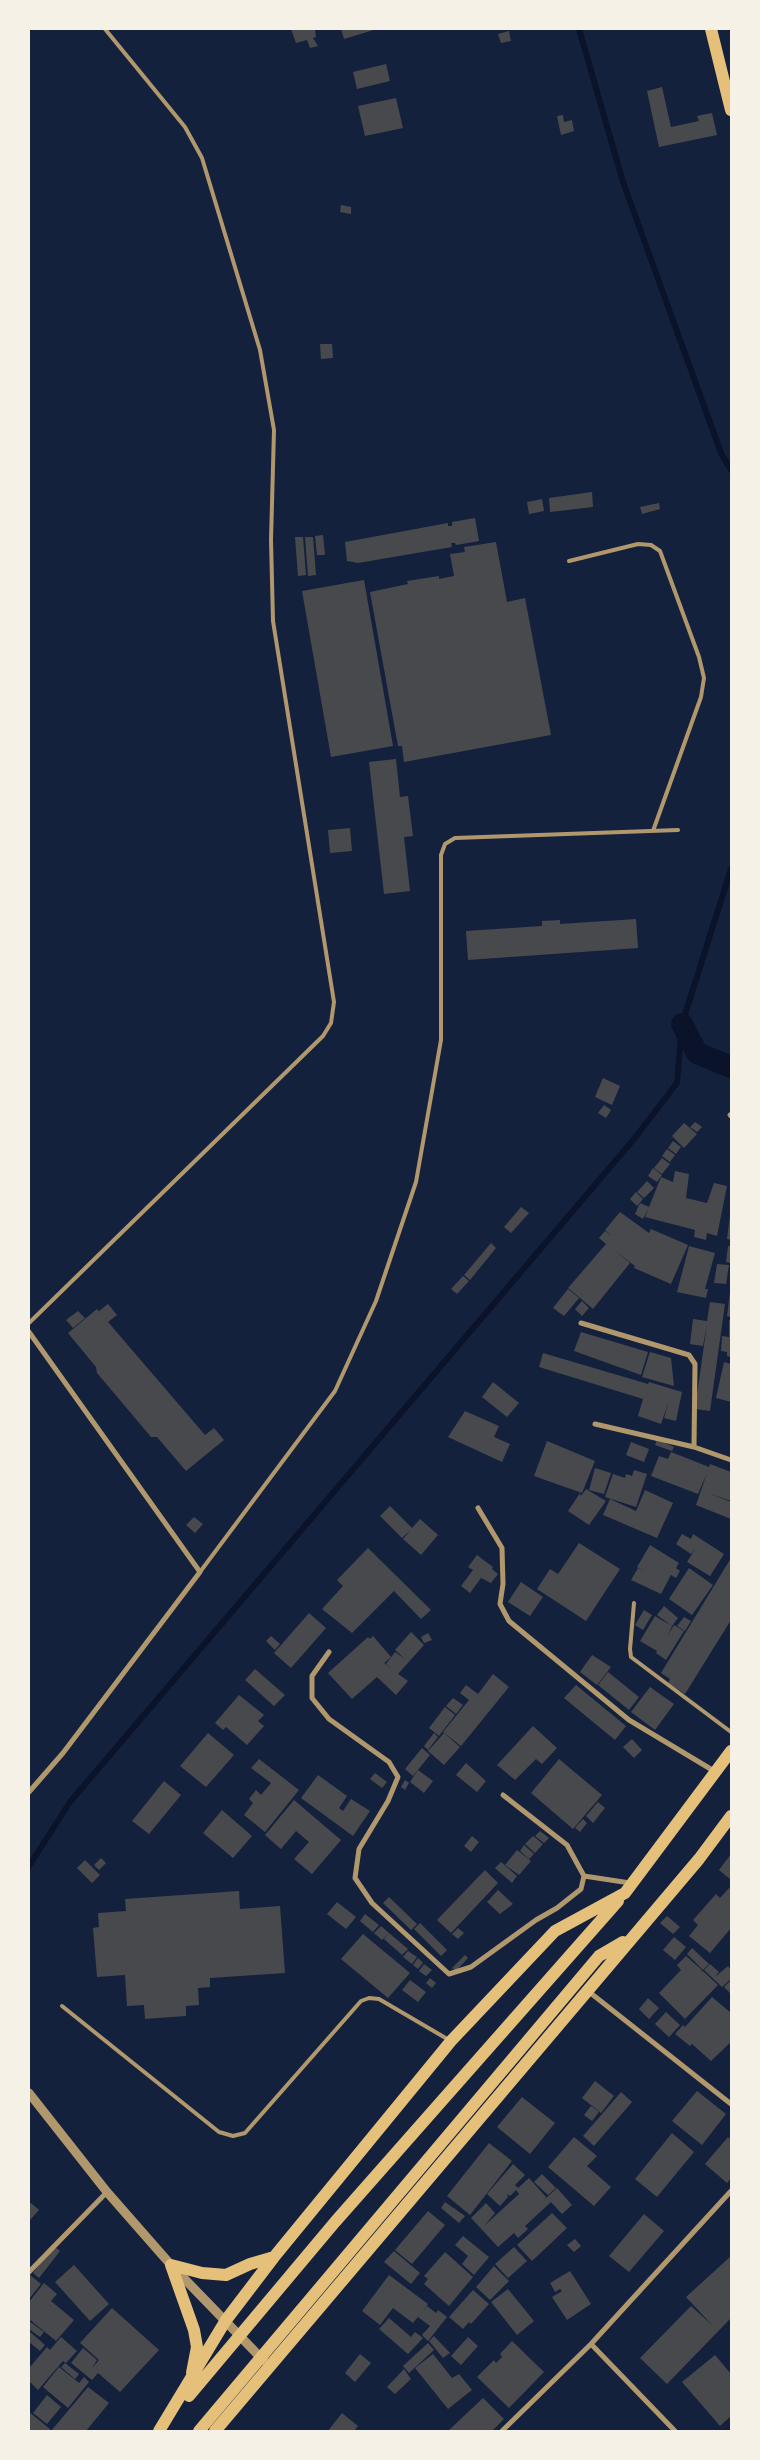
<!DOCTYPE html>
<html>
<head>
<meta charset="utf-8">
<style>
  body { margin:0 }
  #map { position:relative; width:760px; height:2460px; overflow:hidden; background:#14213d; font-family:"Zilla Slab",serif }
  canvas { display:block }
  .frame { position:absolute; inset:0; border:30px solid #f6f1e7; pointer-events:none }
</style>
</head>
<body>
<div id="map">
<canvas width="760" height="2460"></canvas>
<div class="frame"></div>
</div>
<script>
const ctx = document.querySelector('canvas').getContext('2d');
ctx.lineJoin = 'round';
const toPath = rows => new Path2D(rows.map(r => 'M' + r).join(''));
function trace(path, color, width, dash) { ctx.strokeStyle = color; ctx.lineWidth = width; ctx.lineCap = dash ? 'butt' : 'round'; ctx.setLineDash(dash || []); ctx.stroke(path); }
function fill(path, color) { ctx.fillStyle = color; ctx.fill(path, 'evenodd'); }
const stream = toPath([
  [579,29,623,182,721,453,731,470],
  [29,1866,70,1802,634,1139,677,1083,682,1024,731,869]
]);
const canal = toPath([
  [682,1024,697,1053,731,1067]
]);
const building = toPath([
  [291,29,315,29,316,37,313,38,318,46,310,48,307,40,296,43],
  [341,29,377,29,344,39],
  [509,31,511,41,501,43,498,34],
  [386,64,390,81,357,89,353,72],
  [662,87,671,127,699,121,697,116,712,113,717,135,659,147,647,91],
  [396,98,403,128,365,136,358,106],
  [563,115,564,122,572,120,574,131,561,135,557,116],
  [341,205,351,207,351,214,340,212],
  [320,344,332,344,333,358,321,359],
  [592,492,593,507,550,512,549,498],
  [542,499,544,511,529,514,527,502],
  [659,503,660,509,642,514,640,507],
  [475,518,479,541,456,545,455,543,451,543,452,547,358,563,347,561,345,542,448,523,448,526,452,526,452,522],
  [323,535,325,555,317,555,315,536],
  [295,537,303,537,306,575,298,576],
  [305,537,313,537,316,575,308,576],
  [496,542,507,602,525,598,551,735,404,762,402,746,398,746,370,592,408,584,407,581,439,576,439,579,454,576,450,554,465,552,464,547],
  [364,580,393,746,331,757,302,591],
  [396,759,400,797,408,796,413,836,404,837,410,891,384,894,369,762],
  [350,828,352,851,330,853,328,830],
  [636,919,638,948,468,960,466,931,542,926,542,921,560,920,560,924],
  [603,1078,620,1086,612,1105,595,1097],
  [604,1105,611,1110,606,1118,598,1113],
  [695,1122,702,1127,697,1132,690,1127],
  [684,1123,697,1134,684,1148,672,1136],
  [673,1141,681,1147,676,1154,668,1148],
  [667,1149,675,1155,670,1162,662,1156],
  [662,1158,670,1164,662,1174,654,1168],
  [653,1168,662,1175,657,1182,648,1176],
  [675,1171,689,1174,686,1198,707,1203,714,1183,727,1186,717,1236,707,1233,706,1240,694,1237,695,1230,645,1217,661,1177,673,1182],
  [647,1181,654,1188,644,1198,637,1192],
  [636,1192,643,1199,637,1206,630,1199],
  [640,1203,649,1207,643,1219,635,1214],
  [521,1207,529,1213,511,1233,504,1227],
  [620,1212,649,1233,651,1229,688,1245,671,1284,634,1268,635,1266,614,1250,630,1263,593,1309,568,1288,606,1244,599,1238,605,1231,612,1236,605,1230],
  [730,1215,731,1215,731,1240,727,1239],
  [491,1243,496,1248,470,1280,464,1275],
  [689,1246,715,1253,705,1289,708,1289,706,1298,677,1292],
  [728,1246,731,1246,731,1263,726,1262],
  [717,1264,729,1265,726,1284,714,1283],
  [463,1276,469,1281,457,1294,451,1289],
  [568,1289,579,1298,564,1316,553,1308],
  [730,1292,731,1292,731,1317,727,1316],
  [582,1301,589,1308,582,1316,575,1309],
  [710,1302,725,1304,710,1411,695,1409,707,1324,703,1346,690,1344,693,1319,707,1321],
  [108,1304,117,1315,108,1322,205,1435,214,1428,224,1440,186,1471,157,1437,151,1437,97,1373,96,1367,68,1333,97,1309,106,1319,99,1311],
  [78,1311,85,1318,73,1328,66,1320],
  [729,1320,731,1320,731,1357,727,1356,727,1352,721,1351,722,1336,729,1337],
  [581,1332,648,1352,641,1375,574,1351],
  [650,1352,671,1358,674,1386,642,1377],
  [543,1353,648,1384,649,1382,682,1392,676,1421,664,1418,669,1401,661,1424,638,1416,643,1399,539,1367],
  [724,1362,731,1364,731,1402,716,1398],
  [493,1382,519,1403,507,1417,482,1397],
  [465,1411,499,1426,494,1437,510,1444,502,1462,448,1437],
  [657,1439,674,1447,672,1451,655,1445],
  [547,1441,595,1461,582,1493,534,1476],
  [631,1442,649,1449,644,1462,626,1455],
  [671,1452,709,1467,710,1464,731,1472,731,1501,708,1493,731,1502,731,1519,696,1505,707,1473,698,1494,651,1476,659,1456,668,1459],
  [595,1468,611,1473,604,1494,589,1490],
  [634,1470,647,1474,636,1507,605,1497,613,1474,625,1478,626,1474,632,1476],
  [586,1489,606,1501,589,1525,568,1511,580,1493,581,1496],
  [645,1490,673,1503,657,1538,603,1515,610,1499,636,1511],
  [390,1506,412,1528,420,1519,438,1535,421,1555,403,1539,410,1531,402,1538,380,1516],
  [194,1517,203,1524,195,1533,186,1525],
  [682,1534,691,1539,693,1534,724,1554,710,1576,687,1562,695,1549,691,1554,676,1544],
  [579,1543,620,1569,586,1621,537,1589,550,1569,558,1574],
  [650,1545,679,1563,676,1568,680,1571,676,1578,671,1575,661,1594,631,1580,638,1568,646,1572,637,1567],
  [368,1548,431,1610,421,1619,394,1591,352,1633,322,1609,343,1586,337,1580],
  [477,1555,493,1567,492,1569,498,1574,491,1583,481,1578,470,1593,461,1586,473,1570,468,1567],
  [731,1558,731,1620,685,1694,668,1683,670,1679,661,1673],
  [689,1568,713,1585,692,1615,669,1599],
  [521,1582,543,1597,530,1616,508,1602],
  [664,1606,678,1618,672,1626,657,1615],
  [644,1610,652,1615,643,1630,635,1625],
  [309,1613,326,1628,291,1668,274,1653],
  [655,1616,672,1626,668,1635,674,1625,684,1631,666,1660,656,1653,657,1651,640,1641],
  [684,1617,691,1621,685,1631,677,1626],
  [411,1632,424,1645,398,1674,408,1681,396,1695,377,1677,352,1699,328,1673,368,1637,370,1639,373,1636,391,1657,381,1666,384,1663,392,1669,386,1664,395,1652,405,1659,395,1650],
  [428,1633,432,1640,424,1643,421,1637],
  [271,1636,280,1644,275,1650,266,1641],
  [592,1655,611,1667,597,1685,580,1672],
  [255,1669,285,1695,274,1706,245,1680],
  [608,1672,639,1697,629,1710,598,1685],
  [493,1674,509,1687,461,1746,443,1732,469,1700,460,1693,466,1685,478,1694],
  [576,1685,626,1726,615,1740,564,1698],
  [650,1687,674,1704,655,1730,631,1712],
  [239,1695,264,1715,258,1721,264,1726,247,1745,226,1727,223,1730,215,1723],
  [453,1698,463,1705,456,1714,446,1706],
  [445,1707,455,1715,442,1732,439,1730,442,1732,439,1736,429,1728],
  [533,1726,557,1748,542,1764,536,1759,515,1780,497,1765],
  [208,1733,234,1755,206,1787,180,1766],
  [434,1733,438,1737,428,1750,424,1746],
  [444,1733,460,1747,444,1765,428,1751],
  [632,1739,642,1750,634,1758,623,1747],
  [422,1748,430,1755,413,1776,405,1769],
  [259,1759,299,1790,265,1832,244,1815,253,1803,249,1799,256,1790,261,1795,271,1783,251,1768],
  [559,1759,602,1795,573,1829,531,1793],
  [466,1763,486,1781,477,1792,456,1775],
  [418,1770,433,1781,424,1793,410,1782],
  [375,1773,387,1782,382,1788,370,1779],
  [318,1775,347,1796,339,1808,343,1811,351,1799,370,1811,353,1836,301,1798],
  [405,1780,409,1783,405,1790,401,1787],
  [164,1781,181,1795,149,1834,132,1821],
  [294,1800,341,1840,312,1874,294,1859,309,1842,296,1831,281,1849,265,1835],
  [598,1802,605,1808,593,1823,586,1816],
  [222,1810,252,1836,233,1858,203,1833],
  [583,1819,587,1823,580,1832,575,1828],
  [540,1831,549,1838,544,1843,535,1836],
  [472,1836,479,1842,471,1852,464,1846],
  [533,1836,543,1844,535,1853,525,1844],
  [524,1845,534,1854,529,1859,520,1851],
  [517,1850,531,1861,519,1875,505,1865],
  [731,1854,731,1880,719,1870],
  [101,1858,106,1863,99,1870,94,1865],
  [85,1860,100,1875,92,1883,77,1868],
  [501,1862,517,1876,512,1883,495,1868],
  [485,1870,498,1883,451,1933,437,1920],
  [729,1888,731,1889,731,1928,710,1953,689,1936,698,1925,693,1920,716,1894,720,1898],
  [498,1890,513,1904,500,1914,487,1902],
  [239,1891,240,1909,280,1906,285,1973,210,1978,210,1987,198,1988,199,2005,186,2006,186,2016,145,2019,144,2005,127,2006,125,1975,97,1977,93,1928,99,1927,98,1913,126,1911,125,1899],
  [389,1897,417,1924,411,1930,383,1903],
  [337,1902,356,1917,346,1929,327,1914],
  [365,1914,379,1925,373,1932,360,1921],
  [667,1916,680,1927,673,1934,660,1923],
  [420,1923,447,1950,441,1956,414,1929],
  [381,1926,389,1933,382,1940,374,1933],
  [458,1928,464,1933,458,1939,452,1934],
  [389,1933,408,1949,402,1955,384,1939],
  [363,1934,410,1973,388,1998,341,1959],
  [674,1937,686,1947,675,1960,663,1950],
  [692,1948,709,1964,703,1970,687,1954],
  [408,1951,417,1957,412,1964,403,1957],
  [465,1955,468,1958,456,1971,452,1968],
  [686,1956,702,1970,701,1972,703,1971,718,1985,685,2019,659,1993,681,1970,677,1965],
  [418,1958,423,1963,418,1969,413,1965],
  [424,1964,432,1970,426,1976,419,1971],
  [710,1964,719,1972,715,1977,728,1966,731,1970,731,1979,722,1987,704,1970],
  [430,1978,436,1983,432,1988,426,1983],
  [410,1980,426,1992,418,2002,402,1990],
  [731,1980,731,1994,724,1987],
  [712,1997,731,2013,731,2042,711,2061,692,2044,690,2046,675,2034,683,2025,685,2027],
  [648,1998,659,2008,649,2019,639,2009],
  [666,2012,680,2025,669,2037,655,2024],
  [595,2081,614,2096,601,2113,582,2098],
  [697,2091,726,2114,702,2145,672,2121],
  [621,2092,632,2102,594,2146,583,2136],
  [522,2097,555,2123,530,2154,497,2127],
  [591,2106,599,2112,592,2121,584,2115],
  [672,2133,694,2152,657,2197,635,2179],
  [574,2137,597,2156,587,2166,611,2187,594,2206,548,2167],
  [728,2137,731,2140,731,2178,727,2183,705,2164],
  [489,2143,512,2161,470,2215,447,2196],
  [513,2164,525,2175,515,2185,518,2188,529,2178,546,2197,545,2199,557,2188,572,2205,562,2214,551,2202,525,2226,528,2229,518,2238,514,2233,498,2247,471,2218,486,2203,495,2213,484,2226,519,2194,516,2190,510,2196,507,2194,508,2197,500,2206,487,2194],
  [542,2174,556,2188,548,2195,534,2182],
  [445,2202,465,2216,459,2223,441,2208],
  [31,2203,39,2210,29,2221,29,2205],
  [428,2211,445,2225,412,2264,395,2250],
  [552,2213,567,2228,532,2261,517,2245],
  [644,2214,664,2231,629,2272,609,2256],
  [463,2236,489,2257,474,2275,462,2264,468,2256,455,2245],
  [575,2239,581,2246,574,2252,567,2245],
  [54,2246,60,2251,39,2278,33,2273],
  [514,2247,527,2261,508,2278,495,2264],
  [394,2251,420,2273,411,2284,384,2262],
  [445,2252,473,2277,449,2306,424,2284,428,2279,424,2276],
  [731,2256,731,2318,667,2384,640,2358,691,2306,712,2325,686,2297],
  [74,2265,109,2304,90,2321,55,2282],
  [494,2266,509,2281,490,2300,476,2287],
  [570,2271,591,2304,567,2320,552,2297,562,2291,560,2289,555,2292,550,2283],
  [29,2274,41,2284,29,2299],
  [389,2275,428,2304,421,2314,427,2306,436,2313,438,2310,447,2317,428,2341,422,2335,430,2326,418,2317,413,2323,393,2308,380,2325,362,2311],
  [44,2283,57,2294,51,2301,74,2320,56,2341,29,2319,29,2302],
  [508,2289,534,2321,517,2335,491,2302],
  [473,2290,489,2304,471,2324,469,2322,463,2329,449,2317],
  [112,2308,159,2350,120,2392,98,2373,92,2380,71,2363,83,2348,97,2360,92,2368,99,2360,80,2343],
  [389,2318,411,2337,415,2332,423,2338,408,2354,379,2329],
  [29,2321,44,2332,40,2337,29,2329],
  [29,2331,45,2345,40,2351,29,2342],
  [434,2336,450,2353,443,2358,429,2341],
  [61,2337,77,2351,66,2363,63,2361,38,2390,29,2381,29,2368,47,2347,50,2350],
  [468,2337,478,2346,461,2365,451,2356],
  [512,2341,544,2372,509,2408,477,2377,494,2360,496,2363,502,2357,500,2354],
  [428,2343,434,2350,409,2373,403,2366],
  [360,2354,371,2363,355,2382,345,2373],
  [433,2354,452,2378,459,2374,472,2390,448,2409,415,2368],
  [715,2355,731,2374,731,2416,720,2426,682,2382],
  [65,2363,79,2374,75,2379,61,2367],
  [59,2367,79,2383,84,2377,89,2382,68,2408,43,2387],
  [404,2369,411,2379,395,2394,387,2387],
  [88,2387,109,2403,86,2431,51,2431],
  [47,2395,61,2407,47,2424,33,2413],
  [483,2398,504,2419,492,2431,448,2431],
  [29,2412,50,2429,49,2431,29,2431],
  [342,2413,358,2426,354,2431,328,2431]
]);
const service = toPath([
  [569,561,638,544,651,545,660,551,699,657,704,678,701,697,653,831],
  [29,1323,323,1036,331,1023,334,1002,273,621,271,540,274,430,260,350,202,158,185,127,105,29],
  [200,1572,335,1391,376,1301,416,1182,441,1040,441,855,445,844,455,838,678,830],
  [634,1603,630,1649,631,1657,731,1732],
  [62,2006,219,2132,233,2136,245,2133,361,2001,369,1998,379,1999,449,2040]
]);
const minor = toPath([
  [730,1115,731,1116],
  [581,1323,689,1355,695,1364,694,1447],
  [29,1332,200,1572,63,1753,29,1792],
  [595,1424,694,1447,731,1460],
  [478,1508,502,1548,503,1584,500,1604,509,1621,629,1720,714,1771],
  [329,1652,312,1676,312,1698,329,1719,389,1762,398,1777,388,1801,359,1849,355,1878,372,1903,449,1974,471,1967,536,1920,557,1908,581,1889,584,1876,567,1845,503,1795],
  [584,1876,630,1883],
  [588,1991,731,2104],
  [29,2272,107,2192],
  [591,2344,675,2431],
  [502,2431,591,2344,731,2191]
]);
const tertiary = toPath([
  [29,2093,107,2192,171,2265,264,2361]
]);
const primary = toPath([
  [711,29,731,110],
  [171,2265,194,2330,197,2347,192,2373],
  [171,2265,202,2273,226,2275,250,2264,274,2257],
  [189,2396,335,2222,618,1901],
  [159,2431,226,2320,274,2257,451,2041,555,1931,625,1893,731,1751],
  [199,2431,599,1956,623,1942],
  [215,2431,699,1859,731,1816]
]);
trace(stream, '#0b132b', 6);
trace(canal, '#0b132b', 22);
fill(building, '#48494c');
trace(service, '#b1986c', 4);
trace(minor, '#b1986c', 5);
trace(tertiary, '#b1986c', 9);
trace(primary, '#e5c07b', 12);
</script>
</body>
</html>
